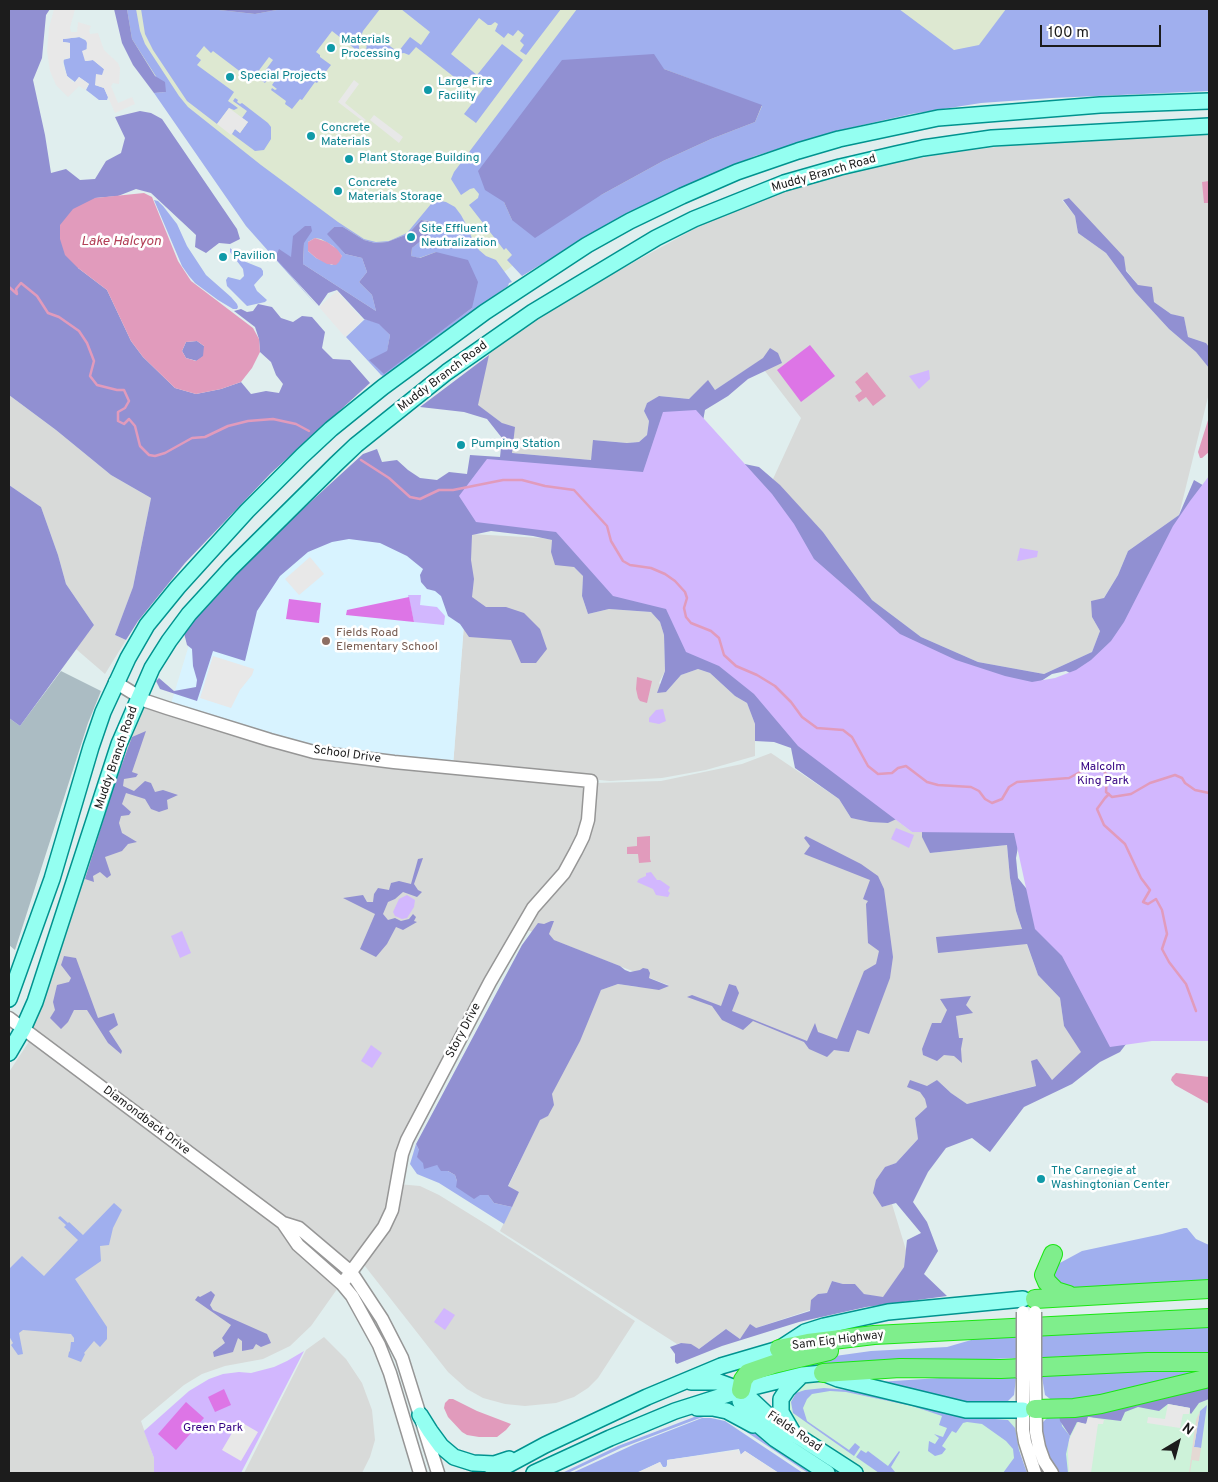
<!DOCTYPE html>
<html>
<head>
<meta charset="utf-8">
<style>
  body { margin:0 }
  #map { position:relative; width:1218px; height:1482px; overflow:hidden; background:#e0eeee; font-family:Overpass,sans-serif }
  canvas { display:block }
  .frame { position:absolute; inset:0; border:10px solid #1c1c1c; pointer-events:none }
  .north { position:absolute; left:1153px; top:1417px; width:50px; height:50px; -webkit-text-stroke:4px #fff; paint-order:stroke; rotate:37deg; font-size:14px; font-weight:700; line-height:20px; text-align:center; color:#1c1c1c }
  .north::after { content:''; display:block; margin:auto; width:18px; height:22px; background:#1c1c1c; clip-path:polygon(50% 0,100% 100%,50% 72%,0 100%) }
  .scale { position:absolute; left:1040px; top:25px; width:121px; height:22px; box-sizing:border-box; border:2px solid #1c1c1c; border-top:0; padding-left:6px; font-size:15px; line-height:18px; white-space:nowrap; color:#1c1c1c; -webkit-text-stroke:4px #fff; paint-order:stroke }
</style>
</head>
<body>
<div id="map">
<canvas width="1218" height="1482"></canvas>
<div class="frame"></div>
<div class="north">N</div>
<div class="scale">100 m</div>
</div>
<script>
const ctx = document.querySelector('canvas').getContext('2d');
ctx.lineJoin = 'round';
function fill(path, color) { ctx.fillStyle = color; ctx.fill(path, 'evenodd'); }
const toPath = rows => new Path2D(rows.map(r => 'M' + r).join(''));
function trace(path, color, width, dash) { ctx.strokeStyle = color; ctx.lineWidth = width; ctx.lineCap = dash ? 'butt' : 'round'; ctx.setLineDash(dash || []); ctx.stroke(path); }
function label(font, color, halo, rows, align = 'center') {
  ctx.font = font + ' Overpass,sans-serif'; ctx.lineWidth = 5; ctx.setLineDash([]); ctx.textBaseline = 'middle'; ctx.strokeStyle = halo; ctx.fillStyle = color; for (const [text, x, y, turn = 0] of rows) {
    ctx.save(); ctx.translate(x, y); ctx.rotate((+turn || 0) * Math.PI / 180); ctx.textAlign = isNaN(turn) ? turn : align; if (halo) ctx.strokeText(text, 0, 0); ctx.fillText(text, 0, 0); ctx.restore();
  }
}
const residential = toPath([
  [1209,134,1209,347,1206,343,1188,337,1184,318,1171,314,1154,302,1138,285,1069,198,1062,200,1075,216,1078,233,1106,253,1135,292,1169,329,1196,352,1209,368,1209,393,1179,515,1128,551,1118,575,1092,617,1100,631,1092,652,1044,674,978,662,921,637,872,600,823,532,773,479,801,418,758,362,715,390,708,381,689,399,660,396,647,403,644,411,649,421,647,435,639,442,627,443,594,440,591,460,512,453,502,423,477,405,489,351,550,310,616,272,707,222,789,190,867,168,942,154,1027,143],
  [9,395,56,430,111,475,151,498,133,587,115,635,126,640,105,674,76,649,94,625,66,584,58,555,41,507,9,485],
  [471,534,542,538,552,540,551,552,574,567,583,576,582,596,588,614,609,609,651,612,660,622,664,635,665,671,659,683,666,692,681,675,698,669,710,673,735,696,747,703,755,724,755,756,706,770,662,778,610,781,453,766],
  [140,699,278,746,595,783,661,781,742,764,771,753,839,799,851,818,888,823,895,819,912,832,922,832,923,837,930,853,1007,845,1010,878,1016,911,1026,942,1038,975,1060,998,1064,1026,1082,1052,1050,1082,967,1104,951,1093,937,1080,927,1107,915,1118,918,1139,896,1163,884,1168,882,1207,892,1204,906,1250,904,1267,883,1298,864,1294,855,1284,843,1284,832,1281,827,1293,818,1294,810,1310,756,1328,740,1339,726,1329,699,1349,681,1343,677,1344,500,1231,519,1192,508,1187,540,1119,548,1116,552,1094,601,990,618,984,637,987,668,985,520,927,405,1140,390,1209,351,1270,25,1028],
  [32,1037,256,1205,340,1285,311,1326,290,1346,263,1359,225,1366,202,1374,184,1385,141,1421,154,1458,154,1473,9,1473,9,1072],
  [398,1184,420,1186,439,1195,489,1226,635,1321,598,1378,588,1388,574,1397,556,1403,525,1406,505,1404,483,1398,467,1389,448,1372,361,1261,385,1227],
  [324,1337,346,1359,362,1383,372,1410,375,1440,370,1457,362,1473,244,1473,306,1350]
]);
const commercial = toPath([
  [803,1378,1022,1410,1025,1447,1005,1473,858,1473,796,1434,782,1401],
  [1209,1387,1209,1473,1053,1473,1044,1422]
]);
const industrial = toPath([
  [127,9,1209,9,857,103,512,266,504,272,254,231,131,40]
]);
const education = toPath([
  [298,516,471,534,453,766,334,753,170,707,192,635]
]);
const construction = toPath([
  [61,671,101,691,88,723,15,950,9,945,9,718,20,726]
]);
const grass = toPath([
  [127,9,136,9,140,31,145,44,179,96,188,107,261,165,338,222,364,239,376,242,389,241,407,233,431,204,441,201,446,202,455,207,461,215,468,228,473,241,479,250,486,256,496,260,512,282,509,283,508,286,439,335,390,372,383,376,381,375,346,337,365,319,379,323,390,335,387,352,370,360,384,373,472,308,436,252,419,258,411,256,412,248,427,236,437,222,421,220,408,234,387,242,375,243,364,240,343,227,334,227,328,234,345,254,362,258,367,272,359,282,372,295,376,311,303,264,304,242,291,257,275,257,318,307,246,226,154,93,166,92,132,39],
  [315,238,321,239,333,246,342,256,332,265,316,258,308,251,308,242],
  [141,9,219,9,219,10,255,14,282,9,380,9,363,31,359,42,359,52,332,31,316,52,320,55,320,57,331,65,317,83,315,82,302,100,300,99,292,109,285,104,286,101,271,90,272,88,275,90,277,89,272,85,279,75,274,71,265,83,259,79,273,60,269,57,254,77,252,76,250,79,213,51,211,53,204,46,196,56,201,60,197,65,234,92,228,101,238,108,234,110,229,108,217,124,187,101,153,50,145,34],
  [401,9,561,9,526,55,520,51,524,45,520,41,524,35,518,30,513,36,508,33,504,38,495,31,498,24,495,22,491,25,488,25,479,18,451,54,477,75,502,44,523,60,476,123,464,114,484,88,470,76,463,84,416,47,409,55,404,53,375,57,366,52,367,42,372,33,398,52,410,37,421,45,430,32],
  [577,9,899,9,954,50,979,45,1006,9,1209,9,1209,91,1052,98,981,103,911,114,836,131,755,156,673,191,596,231,522,276,507,260,512,255,506,248,504,250,469,205,478,198,479,194,474,188,470,189,461,195,451,179,454,172],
  [664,69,762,106,755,122,711,139,663,161,601,195,512,220,504,202],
  [79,37,87,41,86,61,93,60,104,69,104,73,95,85,104,88,108,97,107,100,99,100,90,93,86,90,89,84,79,77,75,82,67,76,63,60,70,58,70,43,63,42,63,39],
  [235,98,238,100,237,102,240,104,242,103,268,123,271,127,271,139,264,150,255,151,232,134,235,129,240,133,248,122,242,118,247,111,233,101],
  [154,200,158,201,163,206,177,224,187,246,206,275,231,297,237,304,238,307,237,309,233,309,218,300,195,283,189,276,182,266],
  [230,248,246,262,261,268,263,271,263,275,254,285,257,291,267,300,265,302,247,306,227,286,226,280,228,277,240,280,244,276,243,269,230,252],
  [416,1144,419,1150,437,1165,455,1175,457,1181,480,1195,488,1195,494,1203,512,1207,504,1224,439,1183,417,1174,410,1164],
  [114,1203,122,1210,113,1228,109,1245,100,1246,101,1261,75,1279,107,1327,107,1339,100,1347,94,1341,84,1353,85,1354,81,1362,68,1357,69,1352,70,1351,71,1342,74,1342,74,1338,71,1334,23,1330,19,1333,23,1354,18,1355,11,1345,13,1343,9,1336,9,1269,22,1256,44,1276,78,1240,64,1227,66,1225,58,1218,60,1216,68,1223,69,1222,83,1235],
  [1184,1228,1187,1228,1196,1239,1209,1245,1209,1282,1149,1283,1062,1290,1053,1275,1058,1264,1082,1251,1162,1234],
  [1209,1323,1209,1352,833,1364,779,1371,835,1356,871,1351,947,1347,992,1334],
  [1209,1367,1209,1373,1120,1395,1054,1402,1045,1395,1042,1377,1016,1378,1014,1395,1006,1403,974,1405,878,1382,1016,1373],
  [824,1388,860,1391,909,1402,955,1416,1008,1420,1015,1428,1019,1450,1027,1473,1003,1473,1014,1458,1013,1449,1006,1441,982,1424,967,1422,963,1423,956,1433,952,1431,942,1446,946,1449,942,1454,935,1456,928,1451,929,1441,935,1444,939,1438,934,1434,943,1437,947,1428,939,1425,942,1416,912,1406,846,1392,830,1391,812,1394,807,1399,803,1408,807,1421,849,1450,855,1443,860,1447,854,1456,793,1413,791,1402,796,1393,805,1390],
  [1207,1405,1201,1448,1194,1447,1200,1411],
  [1060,1412,1062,1426,1070,1436,1066,1454,1068,1473,1058,1473,1045,1448,1041,1429,1043,1422,1048,1417],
  [702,1414,723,1417,723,1419,707,1416,697,1419,621,1448,568,1473,562,1473,618,1446],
  [702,1418,711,1418,725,1421,803,1473,779,1473,745,1451,741,1455,739,1449,667,1460,667,1465,666,1467,663,1467,660,1462,636,1473,572,1473,635,1444],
  [730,1421,747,1428,815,1473,808,1473],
  [861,1450,866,1453,868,1451,888,1466,899,1451,900,1452,891,1467,895,1472,894,1473,879,1473,856,1457]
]);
const forest = toPath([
  [9,9,50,9,46,15,42,58,33,80,45,135,51,173,66,169,80,180,95,179,106,161,121,153,125,138,115,117,140,111,151,113,162,119,237,229,240,239,230,244,219,243,206,253,195,247,196,235,151,193,136,189,118,196,95,198,78,268,107,290,131,341,143,357,175,388,196,394,221,389,241,382,251,394,266,391,279,393,283,384,276,375,271,362,260,352,259,339,255,327,234,311,241,309,247,312,253,311,258,304,272,307,281,318,293,322,302,316,312,317,325,332,322,348,333,359,350,360,370,383,271,473,185,563,138,621,126,640,115,635,133,587,151,498,111,475,56,430,9,395],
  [114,9,127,9,132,39,155,76,165,82,166,92,154,93,133,65,122,43],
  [219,9,282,9,255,14,219,10],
  [654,54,664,69,762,105,755,122,711,139,663,161,601,195,535,238,512,220,504,202,485,190,478,171,562,60],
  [1069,198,1124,257,1126,271,1138,285,1152,287,1154,302,1171,314,1184,317,1188,337,1206,343,1209,347,1209,368,1196,352,1169,329,1135,292,1106,253,1078,233,1075,216,1063,200],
  [421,220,437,223,427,236,412,248,411,256,420,258,436,252,468,260,478,282,472,308,384,374,369,360,387,351,390,335,379,324,364,319,337,290,328,293,319,306,275,258,279,249,291,257,293,236,305,226,311,226,312,231,304,243,303,264,376,311,372,295,359,282,367,272,362,258,345,254,327,234,334,227,343,227,364,240,375,243,387,242,408,234],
  [197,341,204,346,204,356,197,361,186,358,182,351,186,342],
  [770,348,778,353,782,363,748,379,728,396,705,410,701,432,735,462,759,467,780,485,823,532,872,600,921,637,978,662,1044,674,1092,652,1100,631,1092,617,1091,601,1104,598,1118,575,1128,551,1179,515,1194,480,1206,487,1136,1031,1120,1052,1100,1062,1072,1084,1024,1107,990,1152,972,1138,946,1148,928,1172,913,1202,927,1222,938,1251,924,1274,947,1296,866,1307,799,1322,722,1346,677,1364,675,1362,675,1354,670,1347,681,1343,691,1344,699,1349,726,1329,740,1339,750,1324,756,1328,810,1311,811,1300,818,1294,827,1293,832,1281,843,1284,855,1284,864,1294,883,1297,904,1267,907,1240,921,1233,896,1203,882,1207,873,1193,876,1180,885,1167,896,1163,918,1139,915,1118,927,1107,925,1099,920,1092,907,1087,910,1080,927,1086,937,1080,951,1093,967,1104,1036,1086,1031,1061,1037,1059,1052,1080,1081,1052,1064,1026,1060,998,1038,975,1027,944,938,953,936,937,1022,929,1016,911,1010,878,1007,845,930,853,922,837,922,822,907,814,888,823,870,822,851,818,839,799,795,768,791,748,774,742,755,741,755,724,747,703,735,696,710,673,698,669,681,675,666,692,657,693,665,671,664,635,660,622,651,612,609,609,588,614,582,596,583,576,574,567,555,565,551,552,552,540,533,536,491,531,472,535,471,560,474,579,472,597,486,607,506,607,524,613,540,629,547,649,536,663,521,663,511,640,469,637,460,624,448,616,441,596,435,591,427,589,421,582,420,575,423,569,407,556,380,543,349,539,332,542,308,552,280,576,257,611,245,661,213,651,197,701,160,689,156,681,159,678,174,691,196,687,197,680,193,666,192,649,187,645,184,633,202,609,289,519,305,507,363,454,377,449,382,462,397,460,408,470,420,478,437,480,449,472,467,474,470,455,500,457,502,438,487,419,464,412,420,407,489,355,478,405,502,423,515,427,512,453,591,460,593,440,627,443,639,442,647,435,649,421,644,411,647,403,659,396,689,399,708,380,715,390,763,358],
  [1066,671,1082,679,1033,897,1018,878,1016,858,1020,836,1038,683,1052,674],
  [9,485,41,507,58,555,66,584,94,625,20,726,9,718],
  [146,731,132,772,138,774,136,777,124,779,123,786,134,791,145,781,151,783,155,792,163,790,178,795,167,800,168,809,159,812,151,809,145,799,126,793,122,804,131,812,129,815,121,816,119,823,122,833,137,842,128,844,122,851,105,857,111,875,107,878,100,872,93,876,94,882,85,879,114,786,132,737],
  [806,836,861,864,878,876,884,889,893,957,890,978,869,1034,857,1030,849,1052,834,1050,827,1057,809,1049,804,1042,753,1021,743,1030,722,1020,712,1006,687,997,692,995,721,1006,729,984,736,986,739,993,732,1011,807,1041,815,1023,818,1032,837,1039,864,971,876,964,879,951,868,943,866,904,868,901,863,899,870,880,804,854,810,846,804,838],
  [423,858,414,884,418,890,422,892,417,897,403,892,395,899,388,902,383,914,388,920,395,918,401,921,409,919,413,914,416,917,414,921,417,922,403,930,396,927,387,944,376,957,360,949,375,914,343,898,363,895,367,902,373,902,374,894,378,888,389,890,391,883,399,881,411,884,418,859],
  [551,921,554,921,549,934,554,940,620,966,625,970,630,972,640,970,643,968,648,969,650,973,649,978,669,986,659,990,618,984,601,990,580,1041,552,1094,554,1105,548,1116,540,1120,508,1186,519,1192,512,1207,494,1203,488,1195,480,1195,474,1199,456,1187,457,1181,455,1175,448,1171,441,1171,437,1165,424,1169,423,1163,417,1157,419,1150,416,1144,522,945,538,923,544,924],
  [64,956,76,958,98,1018,114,1013,118,1025,109,1031,122,1051,121,1054,108,1043,87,1010,74,1010,68,1022,61,1029,50,1018,55,1010,53,1002,57,985,69,982,71,978,61,965],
  [971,996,966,1005,973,1013,956,1016,959,1038,963,1038,961,1049,962,1063,954,1056,944,1055,937,1061,923,1055,922,1049,932,1023,941,1023,947,1010,940,999],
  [211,1291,215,1295,210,1305,213,1310,267,1334,271,1343,261,1347,256,1344,253,1349,242,1351,242,1341,238,1338,233,1352,214,1357,213,1352,225,1343,222,1338,231,1325,195,1300,198,1296,200,1297],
  [1209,1383,1209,1399,1199,1403,1191,1414,1190,1413,1190,1408,1168,1404,1159,1411,1138,1407,1125,1412,1121,1421,1088,1417,1087,1423,1085,1424,1077,1422,1070,1436,1060,1421,1059,1416]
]);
const park = toPath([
  [929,370,930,379,919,389,909,376],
  [696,410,772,494,794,524,814,559,900,634,956,660,1005,676,1032,682,1055,678,1076,670,1091,660,1111,641,1124,622,1173,526,1190,501,1209,476,1209,1041,1152,1041,1110,1047,1062,956,1035,929,1014,833,912,832,798,746,754,694,719,666,686,652,666,609,613,596,556,532,476,522,459,496,487,459,643,472,663,412],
  [1020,548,1038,551,1037,557,1018,561,1017,561],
  [408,595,421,595,420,605,437,607,445,616,444,625,414,622],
  [663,709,666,721,659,724,649,722,649,718,656,710],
  [896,828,914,835,909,848,891,839],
  [651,872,657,880,660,880,670,887,668,891,670,893,668,897,656,895,653,889,637,882,639,879,646,876,646,873],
  [407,895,415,900,414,907,407,918,402,919,395,916,393,912,399,899],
  [182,931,191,953,180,958,171,936],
  [371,1045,382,1053,372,1068,361,1061],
  [444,1308,455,1315,445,1330,434,1322],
  [304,1351,241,1473,154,1473,154,1458,144,1431,189,1391,209,1379,223,1374,239,1372,251,1373,274,1367,287,1361]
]);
const pitch = toPath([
  [810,345,835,376,801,402,777,370],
  [409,597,414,622,346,615,347,610],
  [289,599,321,603,319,623,286,619],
  [224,1389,231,1405,215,1412,208,1397],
  [186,1402,204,1418,176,1450,158,1434]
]);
const parking = toPath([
  [54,9,75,9,70,28,71,32,77,32,78,22,91,26,89,31,90,34,98,33,104,50,118,63,120,68,119,84,113,83,111,86,118,103,132,97,135,104,115,113,104,88,95,85,96,74,102,75,104,69,93,60,85,61,82,51,87,49,87,43,85,39,80,37,63,39,63,42,70,43,70,58,64,59,63,64,67,76,73,82,75,82,79,77,89,84,85,90,79,86,68,97,56,85,50,71,47,51,49,28],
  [354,80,359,84,345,103,366,120,364,122,338,102],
  [229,108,248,122,240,133,235,129,231,135,217,124],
  [374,115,403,137,399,143,370,120],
  [337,291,363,320,345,337,319,307],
  [310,557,324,574,299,595,285,579],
  [213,656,254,669,252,675,240,690,231,708,200,698],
  [1168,1404,1190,1408,1189,1414,1183,1414,1180,1428,1147,1423,1148,1417,1165,1419],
  [1088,1417,1104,1420,1103,1424,1098,1424,1091,1473,1069,1473,1068,1453,1069,1440,1078,1422,1086,1424],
  [239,1421,258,1432,241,1461,222,1450],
  [739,1450,740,1455,745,1451,778,1473,637,1473,660,1462,663,1468,668,1466,667,1460]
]);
const plaza = toPath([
  [1200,1411,1194,1447,1201,1448,1199,1461,1192,1460,1190,1473,1189,1473,1196,1420]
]);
const water = toPath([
  [1209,181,1209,203,1204,203,1202,182],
  [144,193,152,197,178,261,191,281,253,328,259,339,260,352,252,368,241,382,221,389,196,394,175,388,143,357,131,341,107,290,78,268,65,255,60,239,60,225,73,209,95,198],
  [197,341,204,346,203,356,196,361,186,358,182,351,186,342],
  [315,238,327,242,337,249,342,256,339,262,336,265,327,264,316,258,308,251,308,242],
  [867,372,886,396,873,406,866,397,859,402,855,396,862,391,855,382],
  [1209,417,1209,452,1202,458,1200,458,1198,452],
  [637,677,652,681,647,703,640,701,638,698,636,689],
  [650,836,650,859,651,862,639,863,638,854,627,854,627,847,637,846,637,837],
  [1176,1073,1209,1077,1209,1104,1175,1085,1171,1080,1172,1077],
  [449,1399,453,1399,477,1411,511,1424,506,1430,497,1437,479,1437,467,1435,462,1432,448,1417,444,1408,445,1403]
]);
const stream = toPath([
  [9,287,17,294,16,289,21,283,37,296,48,313,59,317,79,331,87,343,94,361,90,376,97,385,117,390,124,390,129,401,125,408,118,412,118,421,124,424,129,419,135,426,140,446,149,455,155,456,165,453,192,438,205,437,228,426,248,421,273,419,296,424,309,431],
  [361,460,389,478,410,497,420,499,439,490,453,490,503,480,522,480,545,486,574,490,607,526,611,541,623,561,630,565,651,568,665,574,675,581,685,592,687,598,684,608,686,617,691,623,711,631,719,638,724,655,736,666,757,675,775,686,791,702,802,717,817,728,843,730,852,737,868,766,878,774,892,773,898,768,906,766,927,782,938,785,971,787,979,791,985,799,992,803,1002,799,1009,787,1017,782,1069,778,1082,771,1094,767,1101,768,1107,775,1106,792,1112,797,1131,794,1150,783,1175,775,1182,778,1185,783,1195,790,1209,793],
  [1109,794,1105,798,1097,809,1104,825,1125,844,1141,878,1150,890,1143,902,1148,904,1156,899,1162,910,1167,934,1162,949,1169,962,1186,984,1196,1011]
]);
const minor = toPath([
  [115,682,146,701,167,708,270,740,314,752,394,762,591,781,588,820,583,837,576,851,564,873,533,908,490,982,407,1140,402,1154,392,1210,384,1227,342,1284],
  [9,1018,283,1223,298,1245,342,1284,352,1296,379,1345,390,1373,420,1473],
  [283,1223,299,1228,351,1272,382,1319,402,1358,438,1473],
  [1023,1378,1023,1430,1025,1442,1035,1473],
  [1035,1378,1036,1432,1039,1447,1044,1461,1052,1473]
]);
const major = toPath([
  [9,999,52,879,91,747,103,712,128,658,147,625,178,587,247,511,302,456,331,429,383,387,485,312,587,245,630,221,682,196,737,172,798,151,839,139,938,118,1100,105,1209,101],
  [9,1053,23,1029,35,1002,119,744,152,668,169,641,189,614,231,568,336,464,356,445,447,372,533,312,656,238,694,219,784,183,840,167,896,154,923,148,992,138,1209,126],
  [691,1382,719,1382,741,1390,773,1420,855,1473],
  [741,1390,740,1401,748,1416,775,1439,827,1473],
  [697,1408,713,1408,727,1411,753,1425],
  [420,1415,430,1431,441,1446,454,1457,473,1463,494,1464,509,1459],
  [792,1431,781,1412,781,1399,787,1390,800,1377],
  [493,1473,545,1445,647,1397,721,1366,779,1349,805,1332,824,1326,888,1312,1023,1299],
  [534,1473,610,1438,675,1411,741,1390,802,1375,823,1373,838,1379,966,1410,1023,1410]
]);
const highway = toPath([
  [1053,1254,1044,1275,1047,1282,1056,1291,1069,1295],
  [1035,1299,1209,1289],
  [779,1349,808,1343,874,1335,1209,1318],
  [823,1373,900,1368,1001,1369,1148,1362,1209,1362],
  [741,1390,743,1380,748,1373,774,1364,829,1351],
  [1035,1409,1074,1408,1101,1404,1209,1378]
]);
const minorBridge = toPath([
  [1023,1312,1023,1378],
  [1035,1378,1035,1312]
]);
const markers = [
  [331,48,5,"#0f9aa8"],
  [230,77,5,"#0f9aa8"],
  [428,90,5,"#0f9aa8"],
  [311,136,5,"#0f9aa8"],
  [349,159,5,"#0f9aa8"],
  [338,191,5,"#0f9aa8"],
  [411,237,5,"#0f9aa8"],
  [223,257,5,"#0f9aa8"],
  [461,445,5,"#0f9aa8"],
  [326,641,5,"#8d6e63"],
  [1041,1179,5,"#0f9aa8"]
];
const cultureNames = [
  ["Materials",341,41],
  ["Processing",341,55],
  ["Special Projects",240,77],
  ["Large Fire",438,83],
  ["Facility",438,97],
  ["Concrete",321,129],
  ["Materials",321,143],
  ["Plant Storage Building",359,159],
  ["Concrete",348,184],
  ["Materials Storage",348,198],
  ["Site Effluent",421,230],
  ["Neutralization",421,244],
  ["Pavilion",233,257],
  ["Pumping Station",471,445],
  ["The Carnegie at",1051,1172],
  ["Washingtonian Center",1051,1186]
];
const streetNames = [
  ["Muddy Branch Road",824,174,-16],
  ["Muddy Branch Road",443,377,-37],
  ["School Drive",347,755,8],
  ["Muddy Branch Road",117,758,-71],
  ["Story Drive",464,1031,-62],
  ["Diamondback Drive",146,1121,37],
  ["Sam Eig Highway",838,1341,-7],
  ["Fields Road",794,1432,34]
];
const educationNames = [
  ["Fields Road",336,634],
  ["Elementary School",336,648]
];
const parkNames = [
  ["Malcolm",1103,768],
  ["King Park",1103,782],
  ["Green Park",213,1429]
];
const waterNames = [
  ["Lake Halcyon",121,242]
];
fill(residential, '#d8dad9');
fill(commercial, '#cdf2d9');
fill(industrial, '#dde8d1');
fill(education, '#d8f3ff');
fill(construction, '#abbcc3');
fill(grass, '#a0afee');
fill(forest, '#9190d2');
fill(park, '#d2b7fe');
fill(pitch, '#dd75e6');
fill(parking, '#e8e8e8');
fill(plaza, '#e4d9d4');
fill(water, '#e19bbc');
trace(stream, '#e19bbc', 2.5);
trace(minor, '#969696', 15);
trace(major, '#00938f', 18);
trace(highway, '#1be613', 20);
trace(minor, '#fff', 12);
trace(major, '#94fff1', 15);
trace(highway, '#7fee8c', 18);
trace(minorBridge, '#969696', 15, []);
trace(minorBridge, '#fff', 12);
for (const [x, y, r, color] of markers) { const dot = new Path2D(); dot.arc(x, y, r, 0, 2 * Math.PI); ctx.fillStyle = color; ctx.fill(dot); trace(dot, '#fff', 2); }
label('12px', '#0d838f', '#fff', cultureNames, 'left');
label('12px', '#1c1c1c', '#fff', streetNames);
label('12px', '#785e54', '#fff', educationNames, 'left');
label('12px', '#330182', '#fff', parkNames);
label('italic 14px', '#b34057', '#fff', waterNames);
</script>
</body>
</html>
